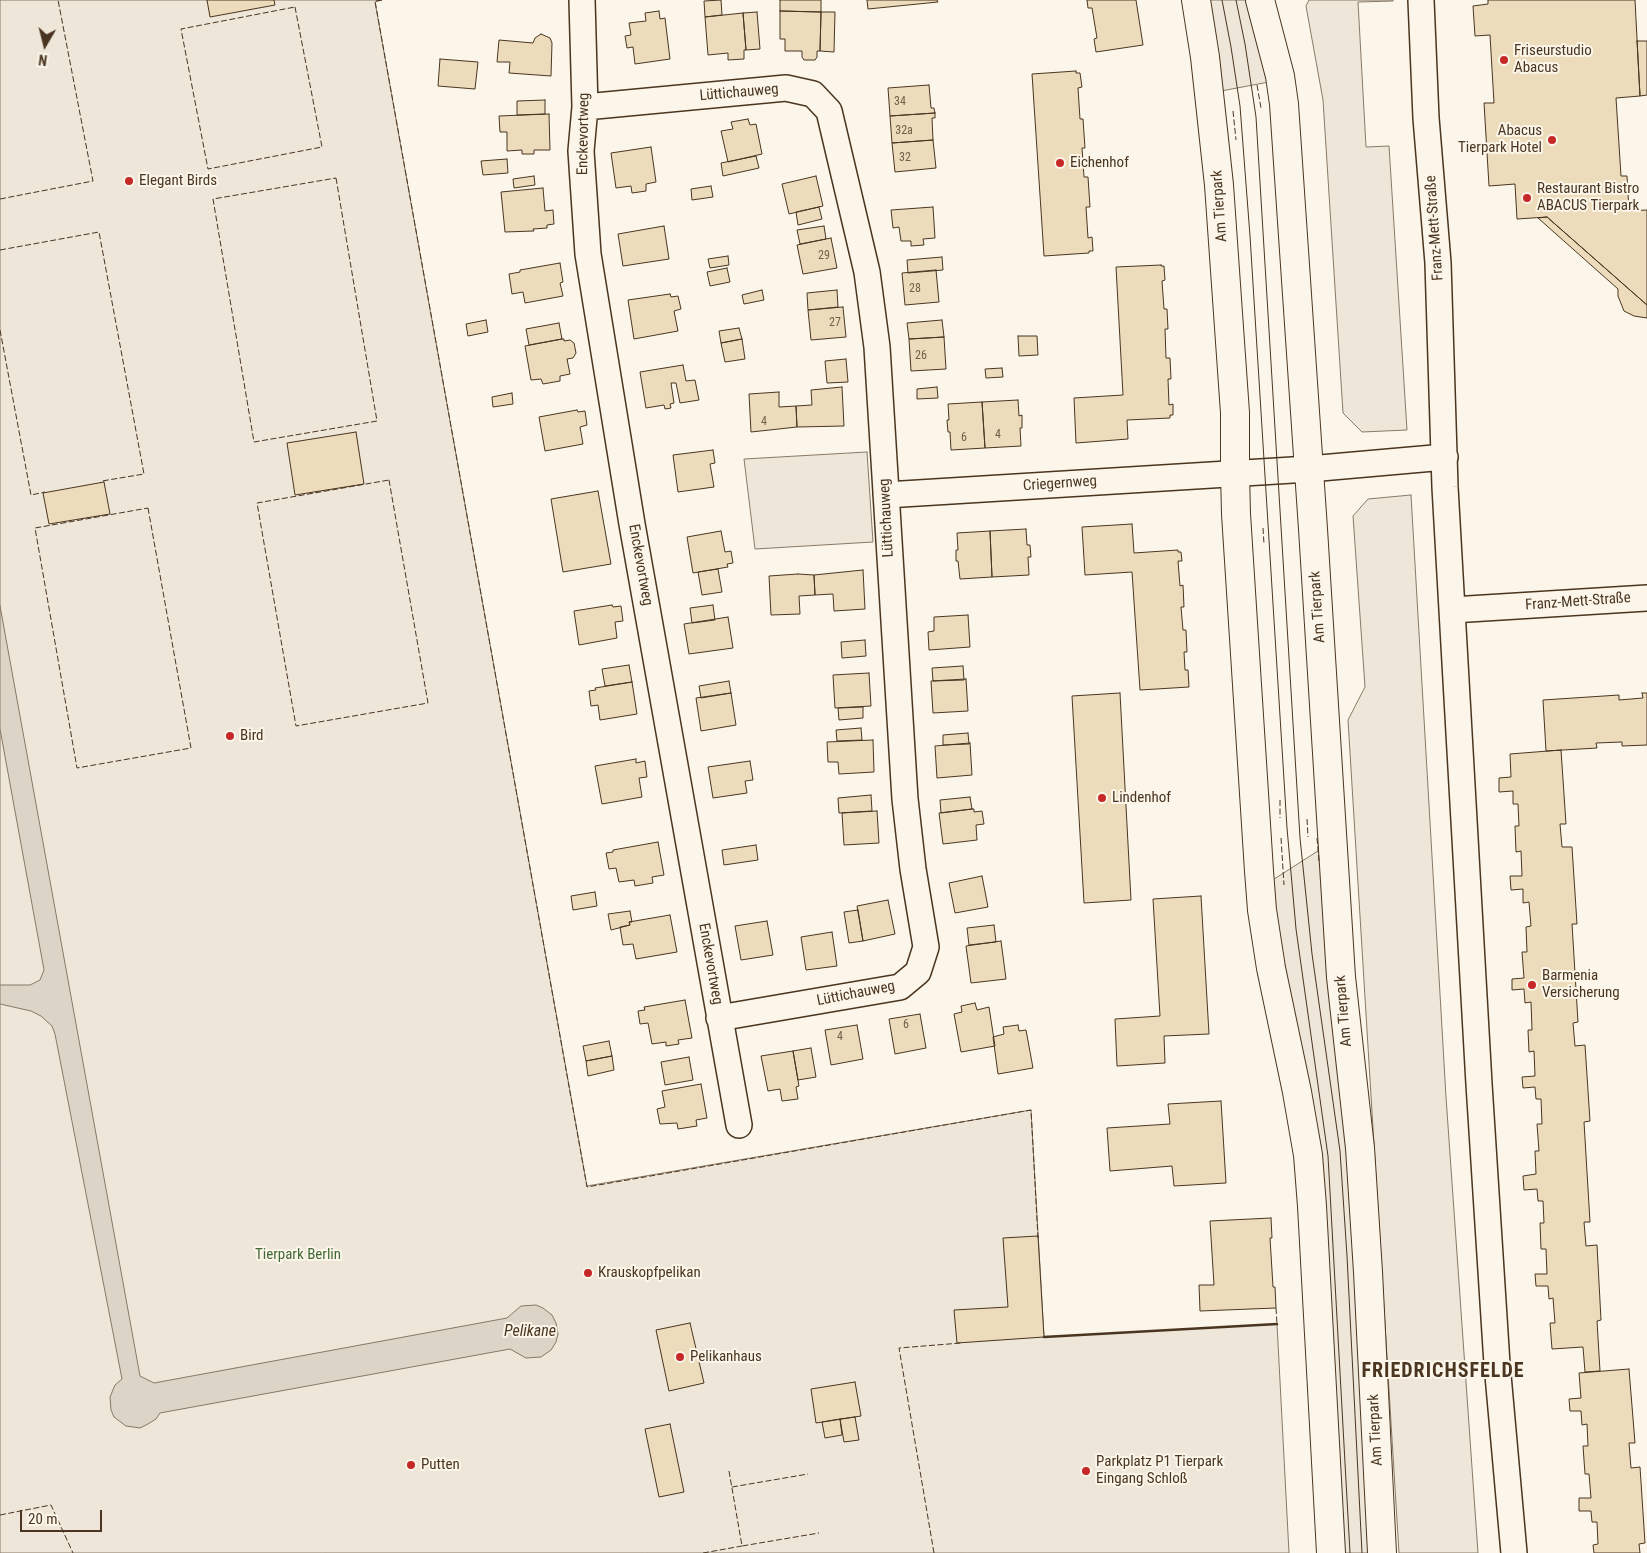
<!DOCTYPE html>
<html>
<head>
<meta charset="utf-8">
<style>
  body { margin:0 }
  #map { position:relative; width:1647px; height:1553px; overflow:hidden; background:#fbf6e9; font-family:"Roboto Condensed",sans-serif }
  canvas { display:block }
  .north { position:absolute; left:20px; top:20px; width:50px; height:50px; -webkit-text-stroke:4px #fbf6e9; paint-order:stroke; rotate:188deg; font-size:14px; font-weight:700; line-height:20px; text-align:center; color:#4a3520 }
  .north::after { content:''; display:block; margin:auto; width:18px; height:22px; background:#4a3520; clip-path:polygon(50% 0,100% 100%,50% 72%,0 100%) }
  .scale { position:absolute; left:20px; top:1510px; width:82px; height:22px; box-sizing:border-box; border:2px solid #4a3520; border-top:0; padding-left:6px; font-size:15px; line-height:18px; white-space:nowrap; color:#4a3520; -webkit-text-stroke:4px #fbf6e9; paint-order:stroke }
</style>
</head>
<body>
<div id="map">
<canvas width="1647" height="1553"></canvas>
<div class="north">N</div>
<div class="scale">20 m</div>
</div>
<script>
const ctx = document.querySelector('canvas').getContext('2d');
ctx.lineJoin = 'round';
function fill(path, color) { ctx.fillStyle = color; ctx.fill(path, 'evenodd'); }
const toPath = rows => new Path2D(rows.map(r => 'M' + r).join(''));
function trace(path, color, width, dash) { ctx.strokeStyle = color; ctx.lineWidth = width; ctx.lineCap = dash ? 'butt' : 'round'; ctx.setLineDash(dash || []); ctx.stroke(path); }
function label(font, color, halo, rows, align = 'center') {
  ctx.font = font + ' "Roboto Condensed",sans-serif'; ctx.lineWidth = 4; ctx.setLineDash([]); ctx.textBaseline = 'middle'; ctx.strokeStyle = halo; ctx.fillStyle = color; for (const [text, x, y, turn = 0] of rows) {
    ctx.save(); ctx.translate(x, y); ctx.rotate((+turn || 0) * Math.PI / 180); ctx.textAlign = isNaN(turn) ? turn : align; if (halo) ctx.strokeText(text, 0, 0); ctx.fillText(text, 0, 0); ctx.restore();
  }
}
const green = toPath([
  [0,0,382,0,375,2,587,1186,1031,1110,1044,1337,1277,1324,1289,1553,0,1553,0,0],
  [1210,0,1249,0,1269,82,1221,91,1210,0],
  [1309,0,1393,0,1393,1,1358,2,1366,147,1389,146,1407,430,1362,432,1343,413,1323,100,1306,6,1309,0],
  [867,452,873,542,755,549,744,459,867,452],
  [1411,495,1446,1097,1478,1553,1399,1553,1348,720,1365,687,1353,516,1368,499,1411,495],
  [1321,849,1351,1145,1371,1553,1344,1553,1321,1146,1283,958,1271,881,1321,849]
]);
const water = toPath([
  [0,606,140,1376,154,1383,507,1318,521,1306,536,1305,543,1308,552,1315,556,1323,558,1334,556,1342,551,1350,541,1357,526,1358,510,1349,160,1413,156,1419,148,1424,140,1428,126,1426,114,1417,111,1410,110,1397,115,1385,122,1379,55,1034,52,1026,41,1016,31,1011,0,1004,0,985,30,985,40,980,44,970,0,729,0,606]
]);
const building = toPath([
  [207,0,274,0,275,5,210,17,207,0],
  [721,0,722,15,705,17,704,1,721,0],
  [780,0,821,0,821,12,780,11,780,0],
  [867,0,937,0,938,2,868,9,867,0],
  [1087,0,1136,0,1143,45,1096,52,1094,39,1097,38,1092,8,1088,8,1087,0],
  [1488,0,1635,0,1640,96,1616,98,1621,176,1627,176,1629,211,1647,210,1647,305,1547,217,1517,219,1515,184,1489,186,1484,103,1494,103,1490,35,1475,36,1473,6,1488,4,1488,0],
  [659,11,660,19,665,18,670,59,635,64,633,47,627,48,625,36,631,35,629,23,646,21,645,13,659,11],
  [780,11,821,12,820,51,817,51,817,57,815,60,804,60,802,57,802,51,785,51,785,39,780,39,780,11],
  [757,12,760,49,746,50,743,13,757,12],
  [821,12,835,12,834,52,820,51,821,12],
  [743,13,746,50,744,50,744,59,728,60,728,53,708,55,705,17,743,13],
  [541,34,550,38,552,43,551,76,509,73,510,62,497,62,499,40,533,43,535,38,541,34],
  [1637,41,1647,41,1647,95,1640,96,1637,41],
  [440,59,478,62,475,89,438,86,440,59],
  [1076,71,1076,73,1080,73,1082,87,1078,88,1080,119,1083,119,1085,148,1082,148,1084,177,1088,177,1090,207,1086,207,1088,238,1092,237,1093,251,1089,251,1089,253,1044,256,1032,74,1076,71],
  [929,85,931,108,934,108,935,113,890,116,888,88,929,85],
  [545,100,545,114,517,115,517,101,545,100],
  [935,113,935,118,932,118,933,140,892,143,890,116,935,113],
  [549,114,550,150,534,150,534,154,522,154,522,150,507,151,507,132,500,132,499,116,549,114],
  [748,119,750,125,756,124,762,154,728,162,721,131,733,129,731,122,748,119],
  [933,140,936,168,895,172,892,143,933,140],
  [651,147,656,182,646,184,646,191,632,193,631,186,616,188,611,153,651,147],
  [756,156,759,168,723,176,721,163,756,156],
  [507,159,508,173,483,175,481,161,507,159],
  [534,176,535,185,514,188,513,179,534,176],
  [816,176,823,206,789,214,782,184,816,176],
  [711,186,713,197,692,200,691,189,711,186],
  [543,188,545,211,553,210,554,224,547,225,547,228,533,229,534,231,505,232,501,192,543,188],
  [819,207,822,219,798,225,796,212,819,207],
  [933,207,935,238,923,239,924,245,911,246,911,241,901,241,899,227,893,228,891,210,933,207],
  [1547,217,1647,305,1647,318,1634,316,1624,311,1618,296,1618,289,1538,218,1547,217],
  [664,226,669,259,623,266,618,234,664,226],
  [824,226,826,239,800,244,797,230,824,226],
  [831,238,837,268,803,274,797,245,831,238],
  [728,256,729,265,710,268,708,259,728,256],
  [942,257,943,270,908,273,907,260,942,257],
  [560,263,563,282,560,283,563,296,525,303,523,292,512,294,509,274,520,272,520,270,560,263],
  [1161,265,1161,266,1164,266,1165,280,1162,281,1164,309,1167,309,1168,329,1165,329,1166,358,1170,358,1171,379,1168,379,1169,405,1173,404,1173,415,1170,415,1170,418,1127,420,1128,439,1076,443,1074,398,1123,395,1116,267,1161,265],
  [727,268,730,282,710,286,707,272,727,268],
  [936,270,939,302,905,305,902,273,936,270],
  [762,290,764,300,744,304,742,295,762,290],
  [837,290,838,307,808,310,807,293,837,290],
  [670,294,671,297,678,296,681,309,674,311,678,331,634,339,628,300,670,294],
  [843,307,846,337,811,340,808,310,843,307],
  [486,320,488,332,468,336,466,324,486,320],
  [942,320,944,337,909,339,907,323,942,320],
  [559,323,562,339,529,345,526,329,559,323],
  [739,328,742,339,721,343,719,331,739,328],
  [1018,336,1037,336,1038,355,1019,356,1018,336],
  [944,337,946,369,911,371,909,339,944,337],
  [562,339,564,339,564,341,570,340,574,343,576,353,573,358,567,359,570,374,560,376,560,381,543,384,541,379,531,380,525,346,562,339],
  [742,339,745,359,725,362,721,343,742,339],
  [846,359,848,382,827,383,825,361,846,359],
  [683,365,686,381,695,380,699,400,680,403,676,383,671,383,674,403,670,404,671,408,665,409,664,405,646,408,640,372,683,365],
  [1002,368,1003,377,986,378,985,369,1002,368],
  [842,387,844,426,797,427,796,406,812,405,811,390,842,387],
  [937,387,938,398,917,399,917,389,937,387],
  [779,392,779,407,796,406,797,427,751,432,749,394,779,392],
  [512,393,513,404,493,407,492,397,512,393],
  [1018,400,1019,416,1022,415,1022,428,1020,428,1021,446,985,448,982,402,1018,400],
  [982,402,985,448,951,450,950,432,948,432,947,420,949,420,948,404,982,402],
  [577,410,578,412,585,411,587,425,580,427,583,444,545,451,539,417,577,410],
  [356,432,364,484,295,495,287,443,356,432],
  [713,450,715,463,710,464,714,487,678,492,673,455,713,450],
  [104,482,110,514,49,524,43,493,104,482],
  [598,491,611,564,563,572,551,499,598,491],
  [1132,524,1134,553,1178,550,1178,552,1181,552,1182,561,1178,561,1180,586,1183,585,1184,607,1181,607,1183,630,1186,630,1187,652,1184,652,1185,670,1188,670,1189,687,1140,690,1132,572,1085,575,1082,527,1132,524],
  [1026,529,1027,545,1030,545,1031,557,1028,557,1029,575,992,577,990,531,1026,529],
  [721,531,725,552,731,551,733,563,727,564,728,567,693,573,687,537,721,531],
  [990,531,992,577,960,579,958,561,956,561,956,550,958,550,957,533,990,531],
  [718,569,722,592,702,595,698,572,718,569],
  [863,570,865,609,834,611,833,594,815,595,814,575,863,570],
  [798,574,814,575,815,595,799,596,800,614,771,615,769,576,798,574],
  [612,605,613,607,621,606,623,621,615,622,617,638,579,645,574,611,612,605],
  [713,605,715,620,692,623,690,608,713,605],
  [968,615,970,647,929,650,928,632,934,631,934,617,968,615],
  [728,617,733,648,689,654,684,624,728,617],
  [865,640,866,656,842,658,841,642,865,640],
  [629,665,632,682,605,686,602,669,629,665],
  [963,666,964,680,933,681,932,668,963,666],
  [869,673,871,706,835,708,833,675,869,673],
  [966,679,968,711,933,713,931,681,966,679],
  [729,681,731,693,701,698,699,686,729,681],
  [632,682,637,714,600,720,598,705,591,706,589,691,596,690,595,688,632,682],
  [731,693,736,725,701,731,696,698,731,693],
  [1120,693,1131,900,1084,903,1072,696,1120,693],
  [1642,693,1647,693,1647,745,1622,746,1622,742,1596,743,1597,748,1546,751,1543,700,1619,695,1619,700,1643,698,1642,693],
  [863,707,863,718,839,720,838,708,863,707],
  [861,728,862,740,837,741,836,730,861,728],
  [968,733,969,744,943,745,943,735,968,733],
  [873,740,874,772,839,774,838,762,828,762,827,742,873,740],
  [970,743,972,775,937,778,935,746,970,743],
  [1561,750,1566,824,1560,824,1562,847,1572,847,1577,924,1572,924,1578,1022,1573,1023,1575,1046,1585,1045,1590,1121,1584,1122,1590,1222,1584,1222,1586,1246,1597,1245,1601,1320,1597,1321,1600,1371,1585,1372,1583,1347,1552,1349,1550,1323,1555,1323,1553,1298,1549,1299,1548,1286,1536,1286,1535,1274,1547,1274,1546,1249,1541,1249,1540,1223,1544,1223,1543,1201,1538,1201,1537,1189,1524,1190,1523,1176,1536,1174,1535,1151,1539,1151,1537,1124,1542,1124,1541,1099,1536,1099,1535,1087,1523,1088,1522,1077,1535,1076,1534,1051,1529,1052,1528,1030,1532,1030,1531,1002,1525,1003,1524,989,1512,990,1512,979,1524,978,1522,952,1527,952,1526,927,1531,926,1529,902,1523,903,1523,889,1511,890,1510,876,1522,876,1521,851,1516,852,1515,826,1519,826,1518,804,1513,804,1513,791,1499,792,1499,778,1511,777,1510,754,1561,750],
  [636,759,636,763,645,761,647,777,639,778,642,797,602,804,595,766,636,759],
  [750,761,753,780,745,781,747,793,713,798,708,767,750,761],
  [871,795,872,811,839,813,838,798,871,795],
  [970,797,972,809,941,813,940,800,970,797],
  [972,809,974,809,974,812,982,811,984,824,976,825,977,840,943,844,939,813,972,809],
  [877,811,879,843,844,845,842,813,877,811],
  [658,842,664,875,652,877,653,883,635,886,634,880,619,882,616,868,609,869,606,853,613,852,613,850,658,842],
  [756,845,758,860,724,865,722,850,756,845],
  [982,876,988,907,955,913,949,883,982,876],
  [595,892,597,906,573,910,571,896,595,892],
  [1201,896,1209,1034,1164,1036,1165,1063,1117,1066,1115,1019,1160,1016,1153,899,1201,896],
  [888,900,895,934,863,941,857,906,888,900],
  [858,910,863,941,849,943,844,912,858,910],
  [630,911,632,922,629,922,630,925,611,930,608,914,630,911],
  [670,915,677,952,636,959,633,944,623,945,620,927,630,925,629,922,670,915],
  [767,921,773,955,741,960,735,926,767,921],
  [994,925,996,942,969,945,967,928,994,925],
  [832,932,837,966,806,970,801,937,832,932],
  [1001,941,1006,979,971,983,966,946,1001,941],
  [685,1000,692,1038,678,1040,679,1044,666,1046,666,1042,652,1044,648,1023,640,1024,638,1011,645,1010,644,1007,685,1000],
  [975,1003,977,1010,989,1007,995,1046,961,1052,954,1014,962,1012,961,1006,975,1003],
  [920,1014,926,1048,895,1054,889,1019,920,1014],
  [857,1025,863,1059,831,1065,825,1030,857,1025],
  [1018,1025,1019,1031,1026,1030,1033,1068,998,1074,993,1037,1004,1034,1003,1027,1018,1025],
  [609,1041,612,1056,586,1061,583,1046,609,1041],
  [811,1048,816,1077,798,1080,793,1051,811,1048],
  [793,1051,799,1086,796,1087,798,1099,782,1101,780,1089,768,1091,761,1056,793,1051],
  [612,1056,614,1070,588,1076,586,1061,612,1056],
  [689,1057,693,1080,665,1085,661,1062,689,1057],
  [701,1084,707,1118,696,1120,697,1126,678,1129,677,1123,660,1124,657,1109,665,1107,662,1091,701,1084],
  [1221,1101,1226,1183,1174,1186,1172,1166,1110,1171,1107,1128,1170,1124,1168,1104,1221,1101],
  [1271,1218,1272,1238,1270,1238,1273,1287,1275,1287,1276,1308,1200,1311,1199,1285,1214,1285,1210,1221,1271,1218],
  [1038,1236,1044,1337,957,1343,954,1310,1008,1307,1003,1238,1038,1236],
  [690,1323,704,1383,669,1391,656,1330,690,1323],
  [1629,1369,1635,1443,1629,1443,1631,1468,1640,1467,1645,1543,1639,1544,1640,1553,1594,1553,1593,1545,1598,1544,1597,1522,1592,1522,1591,1511,1579,1511,1579,1498,1591,1498,1589,1474,1585,1474,1583,1446,1588,1446,1587,1424,1582,1425,1581,1411,1570,1411,1569,1399,1581,1398,1579,1373,1629,1369],
  [855,1382,861,1416,816,1423,811,1389,855,1382],
  [855,1417,859,1440,844,1442,840,1419,855,1417],
  [840,1419,842,1435,825,1438,822,1422,840,1419],
  [670,1424,684,1492,659,1497,645,1429,670,1424]
]);
const minor = toPath([
  [582,0,585,107,581,151,588,254,632,524,739,1125],
  [1421,0,1426,118,1438,263,1445,487,1479,1084,1497,1364,1514,1553],
  [585,107,786,88,813,94,829,111,867,272,877,347,905,799,913,869,926,947,918,972,900,987,719,1018],
  [886,495,1309,469,1445,457],
  [1452,610,1647,598]
]);
const secondary = toPath([
  [1196,0,1205,57,1219,185,1235,413,1235,473,1236,514,1259,871,1262,910,1271,968,1297,1092,1308,1155,1312,1206,1331,1553],
  [1260,0,1280,76,1284,104,1313,529,1341,977,1360,1148,1368,1272,1382,1553]
]);
const tram = toPath([
  [1222,0,1231,47,1240,106,1250,236,1287,828,1296,929,1328,1156,1350,1553],
  [1236,0,1245,44,1256,117,1300,838,1312,954,1340,1151,1347,1256,1362,1553]
]);
const fence = toPath([
  [382,0,375,1,587,1187,1031,1110,1038,1238],
  [295,7,322,147,208,169,181,29,295,7],
  [1257,85,1261,108],
  [1233,111,1236,140],
  [336,178,377,421,254,442,213,199,336,178],
  [0,199,93,181,58,0],
  [0,250,99,232,144,474,102,481],
  [0,330,31,495,45,492],
  [389,480,428,703,296,726,257,503,389,480],
  [148,508,191,748,77,768,35,528,148,508],
  [1263,528,1264,544],
  [1280,800,1280,818],
  [1307,819,1308,837],
  [1281,838,1284,885],
  [1317,838,1319,861],
  [1276,1308,1277,1324],
  [729,1471,742,1546,819,1533],
  [732,1487,808,1474],
  [0,1515,51,1505,73,1553],
  [703,1553,742,1546],
  [934,1553,899,1348,961,1343]
]);
const wall = toPath([
  [1044,1337,1277,1324]
]);
const markers = [
  [1504,60,5,"#c62828"],
  [1552,140,5,"#c62828"],
  [1060,163,5,"#c62828"],
  [129,181,5,"#c62828"],
  [1527,198,5,"#c62828"],
  [230,736,5,"#c62828"],
  [1102,798,5,"#c62828"],
  [1532,985,5,"#c62828"],
  [588,1273,5,"#c62828"],
  [680,1357,5,"#c62828"],
  [411,1465,5,"#c62828"],
  [1086,1471,5,"#c62828"]
];
const numberNames = [
  ["34",900,102],
  ["32a",904,131],
  ["32",905,158],
  ["29",824,256],
  ["28",915,289],
  ["27",835,323],
  ["26",921,356],
  ["4",764,422],
  ["4",998,435],
  ["6",964,438],
  ["6",906,1025],
  ["4",840,1037]
];
const poiNames = [
  ["Friseurstudio",1514,51],
  ["Abacus",1514,68],
  ["Abacus",1542,131,"right"],
  ["Tierpark Hotel",1542,148,"right"],
  ["Eichenhof",1070,163],
  ["Elegant Birds",139,181],
  ["Restaurant Bistro",1537,189],
  ["ABACUS Tierpark",1537,206],
  ["Bird",240,736],
  ["Lindenhof",1112,798],
  ["Barmenia",1542,976],
  ["Versicherung",1542,993],
  ["Krauskopfpelikan",598,1273],
  ["Pelikanhaus",690,1357],
  ["Parkplatz P1 Tierpark",1096,1462],
  ["Eingang Schloß",1096,1479],
  ["Putten",421,1465]
];
const streetNames = [
  ["Lüttichauweg",739,93,-5],
  ["Enckevortweg",584,134,-89],
  ["Am Tierpark",1220,206,-94],
  ["Franz-Mett-Straße",1435,228,-94],
  ["Criegernweg",1060,484,-4],
  ["Lüttichauweg",887,518,-93],
  ["Enckevortweg",640,565,80],
  ["Franz-Mett-Straße",1578,602,-4],
  ["Am Tierpark",1318,607,-94],
  ["Enckevortweg",710,964,80],
  ["Lüttichauweg",856,994,-11],
  ["Am Tierpark",1344,1011,-95],
  ["Am Tierpark",1376,1430,-93]
];
const parkNames = [
  ["Tierpark Berlin",298,1255]
];
const waterNames = [
  ["Pelikane",530,1332]
];
const districtNames = [
  ["FRIEDRICHSFELDE",1443,1372]
];
fill(green, '#ede6d9');
trace(green, '#887966', 1);
fill(water, '#dcd4c6');
trace(water, '#887966', 1);
fill(building, '#ecdcbc');
trace(building, '#4a3520', 1);
trace(minor, '#4a3520', 28);
trace(secondary, '#4a3520', 30);
trace(minor, '#fbf6e9', 25);
trace(secondary, '#fbf6e9', 28);
trace(tram, '#4a3520', 1);
trace(fence, '#4a3520', 1, [6, 2.5]);
trace(wall, '#4a3520', 2.5);
for (const [x, y, r, color] of markers) { const dot = new Path2D(); dot.arc(x, y, r, 0, 2 * Math.PI); ctx.fillStyle = color; ctx.fill(dot); trace(dot, '#fbf6e9', 2); }
label('12px', '#725f47', null, numberNames);
label('15px', '#4a3520', '#fbf6e9', poiNames, 'left');
label('15px', '#4a3520', '#fbf6e9', streetNames);
label('15px', '#436837', '#fbf6e9', parkNames);
label('italic 16px', '#4a3520', '#fbf6e9', waterNames);
ctx.letterSpacing = '1px';
label('bold 20px', '#4a3520', '#fbf6e9', districtNames);
ctx.letterSpacing = '0px';
</script>
</body>
</html>
